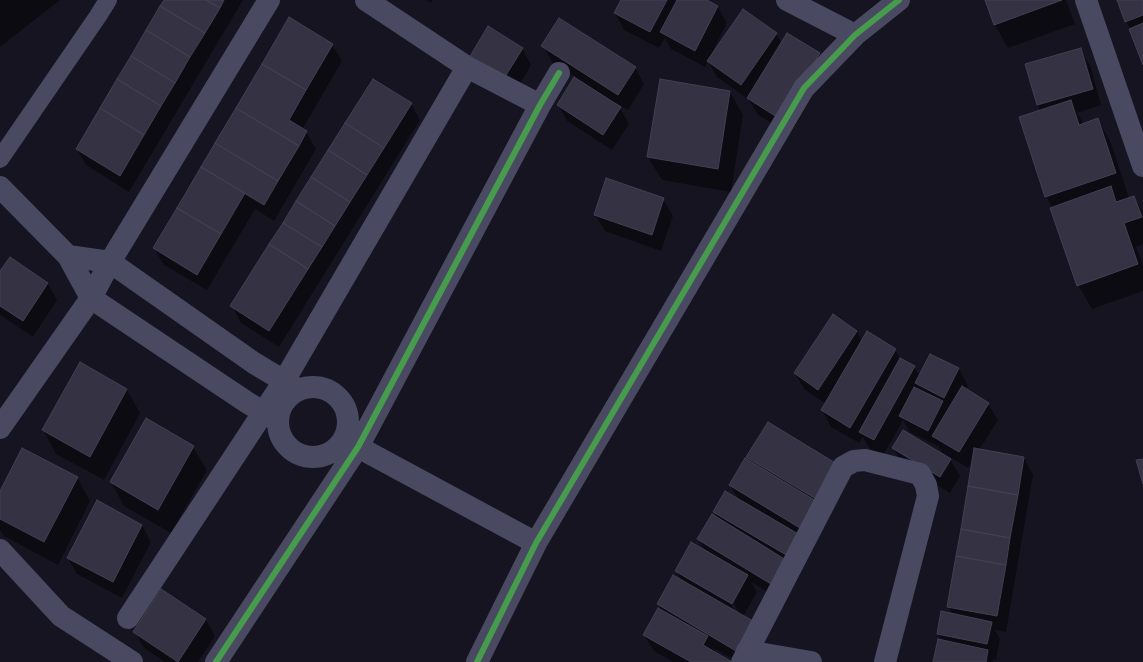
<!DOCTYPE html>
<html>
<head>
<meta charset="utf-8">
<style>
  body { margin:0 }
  canvas { display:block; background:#161421 }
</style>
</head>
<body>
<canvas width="1143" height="662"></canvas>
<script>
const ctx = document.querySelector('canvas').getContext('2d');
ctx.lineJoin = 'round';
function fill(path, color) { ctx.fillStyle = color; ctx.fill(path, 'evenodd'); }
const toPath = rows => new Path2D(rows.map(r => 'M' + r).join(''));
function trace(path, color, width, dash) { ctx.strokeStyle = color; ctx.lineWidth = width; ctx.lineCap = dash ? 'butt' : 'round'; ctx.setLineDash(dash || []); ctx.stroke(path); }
const shadow = toPath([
  [0,0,60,0,0,47],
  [165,0,243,0,129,192,86,165,77,149],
  [426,0,433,0,431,3],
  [622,0,705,0,718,7,727,23,713,51,714,52,776,34,782,43,819,54,828,70,790,134,758,115,748,99,717,77,708,61,705,67,671,49,665,38,659,48,624,30,615,13],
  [986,0,1066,0,1075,24,1008,48,995,25],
  [1118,0,1143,0,1143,62,1131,29,1126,22],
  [332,45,342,61,302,130,306,132,316,149,274,221,255,209,207,290,164,265,154,248],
  [543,46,635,67,644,84,628,110,615,103,614,104,620,108,629,124,612,150,567,121,558,105,575,77,552,62],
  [522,48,531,65,513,96,479,74],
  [1080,49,1090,65,1101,105,1077,113,1084,124,1098,119,1111,143,1129,198,1134,197,1143,213,1143,244,1136,247,1143,265,1143,291,1092,309,1078,285,1052,208,1046,196,1041,111,1037,105,1026,65],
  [730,92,743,115,731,192,662,180,648,157],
  [411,104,420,120,279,347,241,323,232,306],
  [663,199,673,216,661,251,605,231,595,215],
  [10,258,48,284,57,300,33,337,0,315,0,273],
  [833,316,857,332,862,341,895,349,900,359,914,367,920,376,931,355,959,369,968,386,966,390,988,404,998,420,979,450,1024,458,1033,475,1006,632,995,630,1000,639,996,660,992,659,994,662,934,662,942,641,938,634,953,615,949,607,973,461,968,468,942,452,938,445,937,446,910,432,903,420,883,456,869,448,863,437,859,443,831,427,822,410,826,404,804,389,795,373],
  [80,364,127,390,140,413,104,480,56,454,43,430],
  [193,447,207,470,171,533,124,506,111,482],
  [893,448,950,459,960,476,950,493,903,465],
  [747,457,836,465,781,600,751,582,757,592,743,617,738,662,713,648,717,653,730,662,673,662,654,651,644,635,662,611,658,604,681,580,676,571,706,552,698,539,719,520,714,512,739,500,730,485,750,462],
  [731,599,739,613,736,613,729,600],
  [77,477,90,501,58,565,4,536,0,530,0,494],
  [142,525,151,542,122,598,77,574,68,558],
  [162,590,206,620,215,636,198,662,165,662,144,648,135,632]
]);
const building = toPath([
  [164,0,206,0,220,8,205,33,160,6,164,0],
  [206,0,224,0,220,8,206,0],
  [621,0,667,0,650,32,614,13,621,0],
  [677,0,707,0,718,6,695,51,660,32,677,0],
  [985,0,1062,0,994,25,985,0],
  [1117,0,1143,0,1143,15,1125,22,1117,0],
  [160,6,205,33,190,57,146,30,160,6],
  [743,9,777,33,741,85,707,61,743,9],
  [289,17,333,44,306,90,262,64,289,17],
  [559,18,636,67,618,95,541,46,559,18],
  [1143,23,1143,65,1129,29,1143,23],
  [488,26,523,48,503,80,469,58,488,26],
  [146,30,190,57,175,83,131,56,146,30],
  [787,33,820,53,780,119,747,98,787,33],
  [1081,48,1093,89,1037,105,1025,64,1081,48],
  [131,56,175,83,161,106,117,79,131,56],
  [262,64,306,90,289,120,307,131,299,146,236,108,262,64],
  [574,77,621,107,603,135,557,105,574,77],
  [117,79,161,106,144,135,100,108,117,79],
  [373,79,412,103,384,148,345,123,373,79],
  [660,79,730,91,718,169,647,157,660,79],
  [1071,100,1079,125,1098,118,1116,173,1045,197,1019,117,1071,100],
  [100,108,144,135,120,176,76,149,100,108],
  [236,108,299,146,278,181,215,143,236,108],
  [345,123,384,148,367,175,328,150,345,123],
  [215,143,278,181,264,205,201,167,215,143],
  [328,150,367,175,350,202,311,177,328,150],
  [201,167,245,193,221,234,177,208,201,167],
  [311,177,350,202,335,226,296,201,311,177],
  [606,178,664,198,652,235,594,215,606,178],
  [1111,186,1116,202,1134,196,1142,217,1124,223,1138,264,1077,286,1050,208,1111,186],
  [296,201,335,226,322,247,283,223,296,201],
  [177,208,221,234,197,275,153,248,177,208],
  [283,223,322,247,308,269,269,244,283,223],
  [269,244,308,269,269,331,230,306,269,244],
  [10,257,48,283,23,321,0,306,0,271,10,257],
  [833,314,857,331,818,390,794,373,833,314],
  [867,331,896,349,850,428,821,410,867,331],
  [930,354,959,368,944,398,915,383,930,354],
  [900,358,915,366,874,440,859,432,900,358],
  [80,362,127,389,90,457,42,430,80,362],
  [962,386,989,403,959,452,932,436,962,386],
  [914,387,943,401,928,431,899,416,914,387],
  [146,418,194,446,158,510,110,482,146,418],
  [768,422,837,464,816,499,746,457,768,422],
  [903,430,951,459,940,477,892,448,903,430],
  [22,448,78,477,44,542,0,519,0,491,22,448],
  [974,448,1024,457,1018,495,968,486,974,448],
  [745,458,816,501,800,528,729,485,745,458],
  [1143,459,1143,484,1136,460,1143,459],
  [968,486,1018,495,1010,538,961,529,968,486],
  [725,491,800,535,788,556,713,512,725,491],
  [97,500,142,525,113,582,67,558,97,500],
  [712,514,786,560,771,584,697,539,712,514],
  [961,529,1010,538,1006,565,956,556,961,529],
  [691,542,748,575,732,604,675,571,691,542],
  [956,556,1006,565,997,616,947,607,956,556],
  [673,575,753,621,736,651,657,604,673,575],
  [161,589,206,619,178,662,133,632,161,589],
  [658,608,708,636,703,645,732,662,691,662,643,635,658,608],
  [941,611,992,622,987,644,937,634,941,611],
  [938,639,988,650,986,662,933,662,938,639]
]);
const lane = toPath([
  [0,159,98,16,108,0]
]);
const street = toPath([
  [366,0,467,67,540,105],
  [787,0,855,35],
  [1086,0,1143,166],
  [0,187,68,256,91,298,248,403,278,421],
  [68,256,110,262,254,363,299,390],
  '278 422a35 35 0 1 1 70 0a35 35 0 1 1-70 0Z',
  [0,428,91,298,110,262,269,0],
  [346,439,358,447,536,543],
  [0,550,61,616,132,662],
  [128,618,284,381,467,67],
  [747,651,811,662],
  [216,662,358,447,540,105,559,73],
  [477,662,536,543,804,88,855,35,899,0],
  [742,662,843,467,854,461,865,460,920,474,926,485,928,496,885,662]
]);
const cycleway = toPath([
  [216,662,358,447,540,105,559,73],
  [477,662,536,543,804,88,855,35,899,0]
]);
fill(shadow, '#0007');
fill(building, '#343243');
trace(building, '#433f54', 1);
trace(lane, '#4a4962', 18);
trace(street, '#4a4962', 22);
trace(cycleway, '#469c4c', 6);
</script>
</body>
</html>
